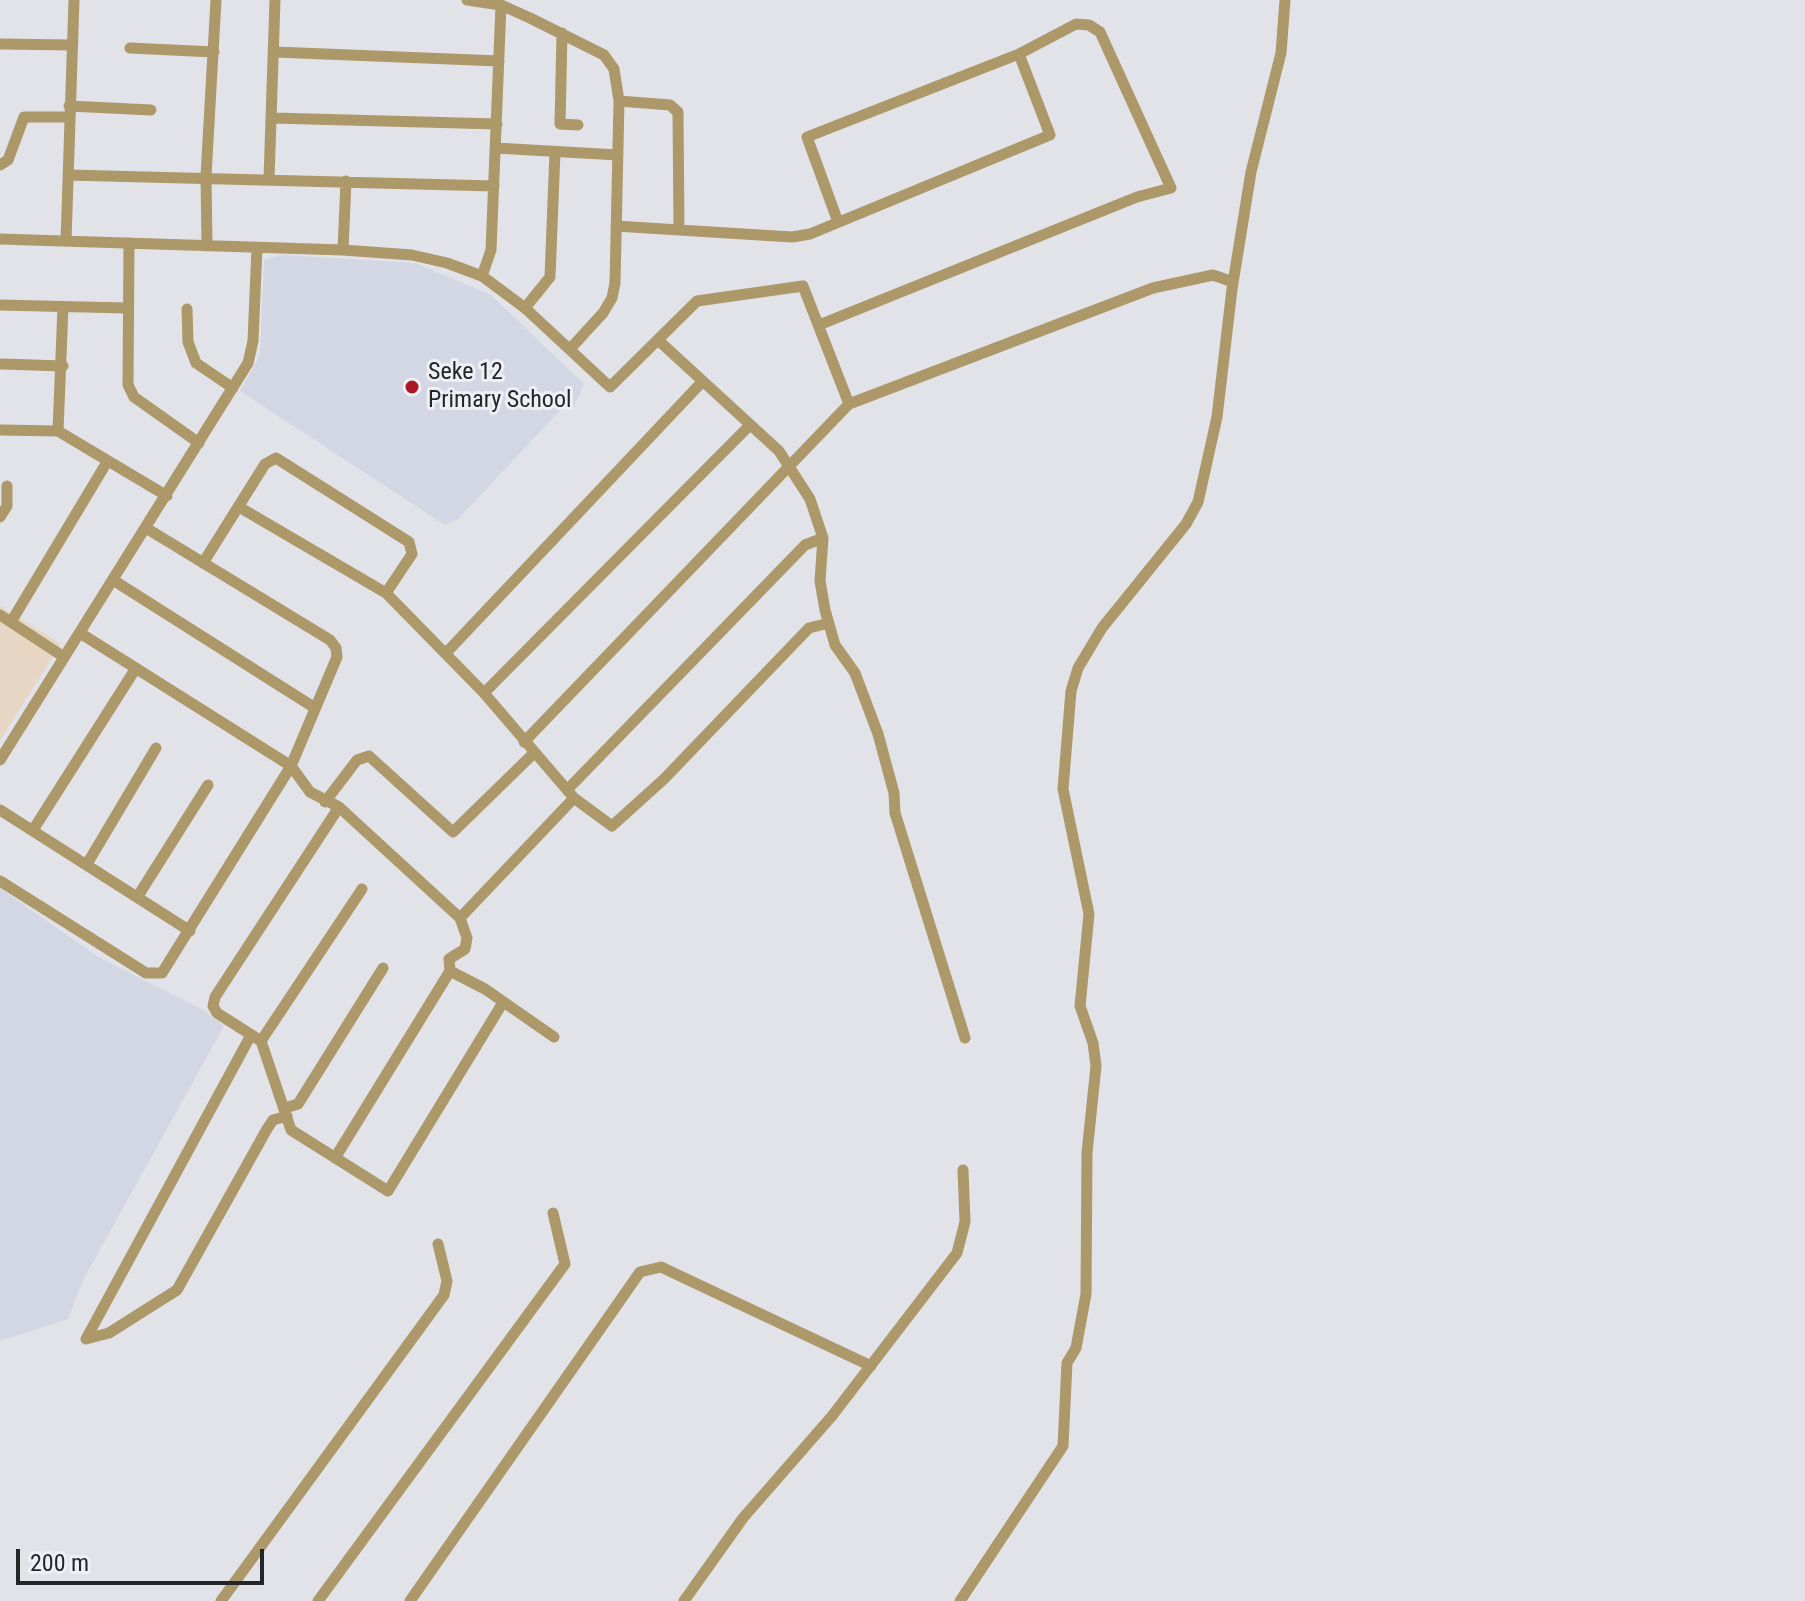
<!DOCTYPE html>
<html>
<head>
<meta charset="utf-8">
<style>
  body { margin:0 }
  #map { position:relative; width:1805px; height:1601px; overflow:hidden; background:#e1e3e8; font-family:"Roboto Condensed",sans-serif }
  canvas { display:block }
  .scale { position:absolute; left:16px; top:1549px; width:248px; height:36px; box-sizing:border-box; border:4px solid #252628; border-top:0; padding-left:10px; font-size:24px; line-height:28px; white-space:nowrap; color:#252628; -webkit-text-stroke:6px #eef0f5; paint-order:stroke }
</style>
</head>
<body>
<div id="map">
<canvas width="1805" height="1601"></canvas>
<div class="scale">200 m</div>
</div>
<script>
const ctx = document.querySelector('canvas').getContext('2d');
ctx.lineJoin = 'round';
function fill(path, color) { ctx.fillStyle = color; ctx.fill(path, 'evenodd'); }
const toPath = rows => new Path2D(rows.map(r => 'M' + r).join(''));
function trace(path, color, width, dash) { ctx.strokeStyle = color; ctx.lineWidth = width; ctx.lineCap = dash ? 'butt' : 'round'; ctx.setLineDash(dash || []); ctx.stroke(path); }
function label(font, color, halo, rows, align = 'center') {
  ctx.font = font + ' "Roboto Condensed",sans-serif'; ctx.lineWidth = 6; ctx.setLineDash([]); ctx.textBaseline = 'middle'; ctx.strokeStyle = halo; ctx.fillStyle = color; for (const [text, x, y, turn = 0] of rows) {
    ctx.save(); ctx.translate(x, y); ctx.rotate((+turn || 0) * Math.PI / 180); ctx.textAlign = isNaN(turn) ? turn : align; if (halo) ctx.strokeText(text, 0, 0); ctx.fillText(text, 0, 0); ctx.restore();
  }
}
const commercial = toPath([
  [0,606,61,644,0,740]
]);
const built = toPath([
  [282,255,415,263,491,295,584,384,573,407,565,405,458,519,445,525,240,391,260,355,264,260],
  [0,888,98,957,201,1009,224,1026,83,1280,68,1319,0,1341]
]);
const minor = toPath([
  [467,0,501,5,530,18,604,55,614,69,619,101,615,283,612,298,603,313,570,349],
  [562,33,560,124,578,125],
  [0,44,71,45],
  [130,48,214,52],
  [275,52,499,61],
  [69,106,151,110],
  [272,118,497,124],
  [496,148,618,155],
  [0,165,8,160,24,117,69,117],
  [68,175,494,186],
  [269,179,275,0],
  [616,226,679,230,678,112,670,105,619,101],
  [679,230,792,237,810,234,1050,135,1019,54],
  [0,239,343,250,412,255,447,263,482,276,525,308,610,387,697,301,803,286,849,404,524,742],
  [66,241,74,0],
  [129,243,128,385,134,397,199,443],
  [207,246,206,176,216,0],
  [343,250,346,181],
  [482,276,491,250,501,5],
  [0,305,126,308],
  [525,308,550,277,555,152],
  [187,309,188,342,196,363,233,388],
  [819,325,1137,197,1171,188,1100,32,1089,25,1076,24,1019,54,807,137,838,222],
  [658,340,779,451,810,499,823,538,820,581,825,610,835,645,855,673,878,734,894,793,895,813,965,1038],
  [2,364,63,366],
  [849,404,1153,288,1213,275,1233,282],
  [0,430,58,431,167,496],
  [58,431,63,307],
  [239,507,386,593,484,693,574,798,612,826,664,779,809,628,829,623],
  [0,517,7,506,7,486],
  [146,528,330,640,336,648,337,657,291,766,310,792,339,807,215,997,213,1006,217,1013,261,1041,291,1130,388,1191,502,1004],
  [203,563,265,464,276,458,409,542,412,554,386,593],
  [113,580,315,708],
  [0,615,64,657],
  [11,622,107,462],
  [446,653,702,382],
  [484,693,750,425],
  [0,760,248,363,253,341,257,248],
  [567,790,805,545,823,538],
  [325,802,357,760,369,756,453,832,534,753],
  [0,810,190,931],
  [33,830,136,668],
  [87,864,156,748],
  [0,881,146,973,162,973,291,766,80,633],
  [138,896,208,785],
  [460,918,574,798],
  [450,971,485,989,554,1037],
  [261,1041,362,889],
  [285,1108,298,1104,383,968],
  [335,1158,450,971,449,959,465,949,467,938,460,918,339,807],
  [86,1339,251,1035],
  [86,1339,109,1333,177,1290,267,1129,273,1120,287,1116],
  [221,1601,444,1295,447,1281,438,1244],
  [318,1601,565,1264,553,1213],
  [410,1601,640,1272,661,1267,871,1366],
  [684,1601,743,1518,832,1416,957,1253,965,1222,963,1170],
  [960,1601,1063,1446,1067,1363,1076,1348,1086,1294,1087,1153,1096,1066,1093,1043,1080,1006,1089,914,1063,789,1071,691,1078,668,1102,628,1186,524,1198,502,1217,417,1232,289,1251,172,1281,53,1285,0]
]);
const markers = [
  [412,387,8,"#ab1723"]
];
const poiNames = [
  ["Seke 12",428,373],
  ["Primary School",428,401]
];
fill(commercial, '#e7d6c4');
fill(built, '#d3d6e3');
trace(minor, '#ac9869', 11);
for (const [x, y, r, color] of markers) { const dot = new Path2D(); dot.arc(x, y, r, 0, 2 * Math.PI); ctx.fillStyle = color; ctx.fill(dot); trace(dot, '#eef0f5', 3); }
label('24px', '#252628', '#eef0f5', poiNames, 'left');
</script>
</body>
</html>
